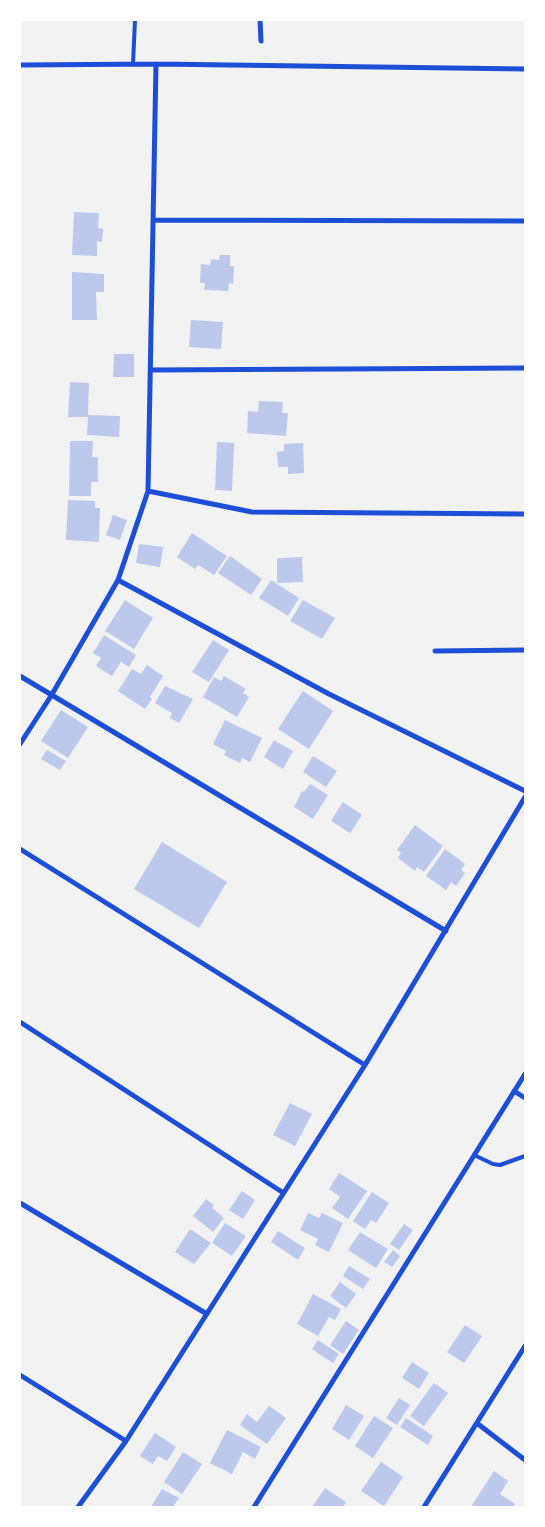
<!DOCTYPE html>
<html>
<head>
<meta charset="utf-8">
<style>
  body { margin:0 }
  #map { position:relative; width:545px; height:1527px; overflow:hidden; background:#f2f2f2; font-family:Ubuntu,sans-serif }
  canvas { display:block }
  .frame { position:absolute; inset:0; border:21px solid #fff; pointer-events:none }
</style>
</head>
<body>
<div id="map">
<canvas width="545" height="1527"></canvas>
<div class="frame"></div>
</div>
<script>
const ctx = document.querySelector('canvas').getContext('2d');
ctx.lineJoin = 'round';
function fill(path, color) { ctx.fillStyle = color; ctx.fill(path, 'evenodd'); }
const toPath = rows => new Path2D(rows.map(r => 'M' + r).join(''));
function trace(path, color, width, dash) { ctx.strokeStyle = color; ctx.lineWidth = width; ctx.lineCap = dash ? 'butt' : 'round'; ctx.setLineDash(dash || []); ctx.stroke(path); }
const building = toPath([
  [74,212,99,213,98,228,103,229,102,242,97,241,97,256,72,255],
  [220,255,230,255,230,266,234,266,233,284,229,283,228,291,204,290,205,283,200,283,201,264,210,265,211,259,219,260],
  [72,272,104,274,104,292,96,292,97,320,72,320],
  [191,320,223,322,221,349,189,347],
  [114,354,134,354,134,377,113,377],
  [70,382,89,383,88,415,120,416,119,437,87,435,88,417,68,417],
  [259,401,283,402,282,413,288,413,286,436,247,433,248,411,258,412],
  [70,441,93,441,92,457,98,457,98,482,91,482,91,496,69,496],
  [217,442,234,443,232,491,215,490],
  [303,443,304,473,288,474,288,467,278,467,277,452,284,451,284,444],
  [68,500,95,501,95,508,100,508,99,542,66,540],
  [113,515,127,520,120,540,106,535],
  [192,533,227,556,214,575,198,565,195,569,177,557],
  [139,544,163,547,160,567,136,563],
  [230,556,262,579,251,595,218,573],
  [302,557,303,582,277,583,277,558],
  [271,580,299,598,288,616,259,598],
  [125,600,153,618,134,649,105,631],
  [303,600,335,618,322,639,290,621],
  [104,635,136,655,129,667,121,662,112,676,96,666,101,658,93,653],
  [213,640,229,650,209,682,192,672],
  [147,665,163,676,150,697,152,699,145,709,118,691,132,669,141,674],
  [224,676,246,689,243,693,249,697,237,717,203,697,214,677,221,681],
  [165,686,193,699,179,723,170,718,172,713,155,703],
  [303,691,333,711,309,749,278,729],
  [61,710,88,727,68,758,41,741],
  [225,720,262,738,250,762,242,758,240,763,224,755,226,751,213,744],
  [274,740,293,751,283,769,264,757],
  [47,750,66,761,60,770,41,759],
  [313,756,337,771,326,787,303,772],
  [310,784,328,795,313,819,294,807,302,791,304,792],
  [343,802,362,815,350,833,331,821],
  [415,825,443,846,424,872,417,867,415,871,398,858,401,853,397,850],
  [162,842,227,882,199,928,134,889],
  [445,849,465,864,461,870,465,873,456,886,451,882,446,890,426,876],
  [290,1103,312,1114,295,1146,273,1135],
  [339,1173,367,1191,348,1219,332,1208,340,1197,329,1189],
  [242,1191,255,1200,243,1219,229,1210],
  [372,1192,389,1203,376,1223,371,1220,365,1229,353,1221],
  [206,1199,214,1205,212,1208,224,1218,213,1232,193,1216],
  [308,1213,319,1218,322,1213,343,1223,329,1252,315,1245,318,1239,300,1230],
  [225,1223,246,1236,232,1256,212,1243],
  [404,1224,413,1230,399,1250,390,1244],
  [190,1229,211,1243,194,1264,175,1252],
  [278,1231,305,1248,298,1260,271,1242],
  [360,1232,388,1249,376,1268,348,1250],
  [393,1250,400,1256,392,1267,384,1262],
  [349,1266,370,1279,363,1289,343,1276],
  [340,1282,356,1294,346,1308,330,1296],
  [313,1294,341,1309,335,1320,329,1317,318,1336,297,1324],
  [346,1321,359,1330,343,1354,330,1345],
  [465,1325,482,1336,464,1363,447,1352],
  [318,1340,339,1354,333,1363,312,1349],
  [412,1362,429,1373,419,1389,402,1378],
  [434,1383,448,1393,424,1426,410,1416],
  [399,1398,410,1405,397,1425,386,1418],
  [346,1405,364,1416,349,1440,332,1429],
  [269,1406,286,1418,267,1444,240,1425,247,1414,257,1422],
  [374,1416,393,1428,373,1458,355,1446],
  [406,1418,433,1436,428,1445,400,1427],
  [227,1430,261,1447,255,1459,243,1452,232,1474,210,1463],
  [155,1433,176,1447,167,1461,158,1456,153,1464,140,1456],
  [183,1452,202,1464,182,1494,164,1482],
  [381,1462,403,1477,384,1506,361,1491],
  [494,1471,508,1481,500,1494,515,1504,513,1507,471,1507],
  [325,1488,346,1502,343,1507,312,1507],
  [162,1489,179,1498,173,1507,151,1507]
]);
const service = toPath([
  [133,64,135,20],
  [474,1155,493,1164,500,1165,525,1156]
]);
const minor = toPath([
  [260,20,261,41],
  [20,65,156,64,525,69],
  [153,220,525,221],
  [151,370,525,368],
  [148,491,252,512,525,514],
  [118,580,329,694,525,791],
  [435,651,525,650],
  [20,676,446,931],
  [20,744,51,696,118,580,148,491,156,64],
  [20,849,365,1065],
  [20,1022,282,1192],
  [514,1091,525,1098],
  [20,1203,207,1314],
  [20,1375,126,1441],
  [478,1424,525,1460],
  [78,1507,126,1441,365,1065,525,797],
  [254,1507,525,1074],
  [424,1507,525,1346]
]);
fill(building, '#bdc9ec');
trace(service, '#1d4ed8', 4);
trace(minor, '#1d4ed8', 5);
</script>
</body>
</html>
